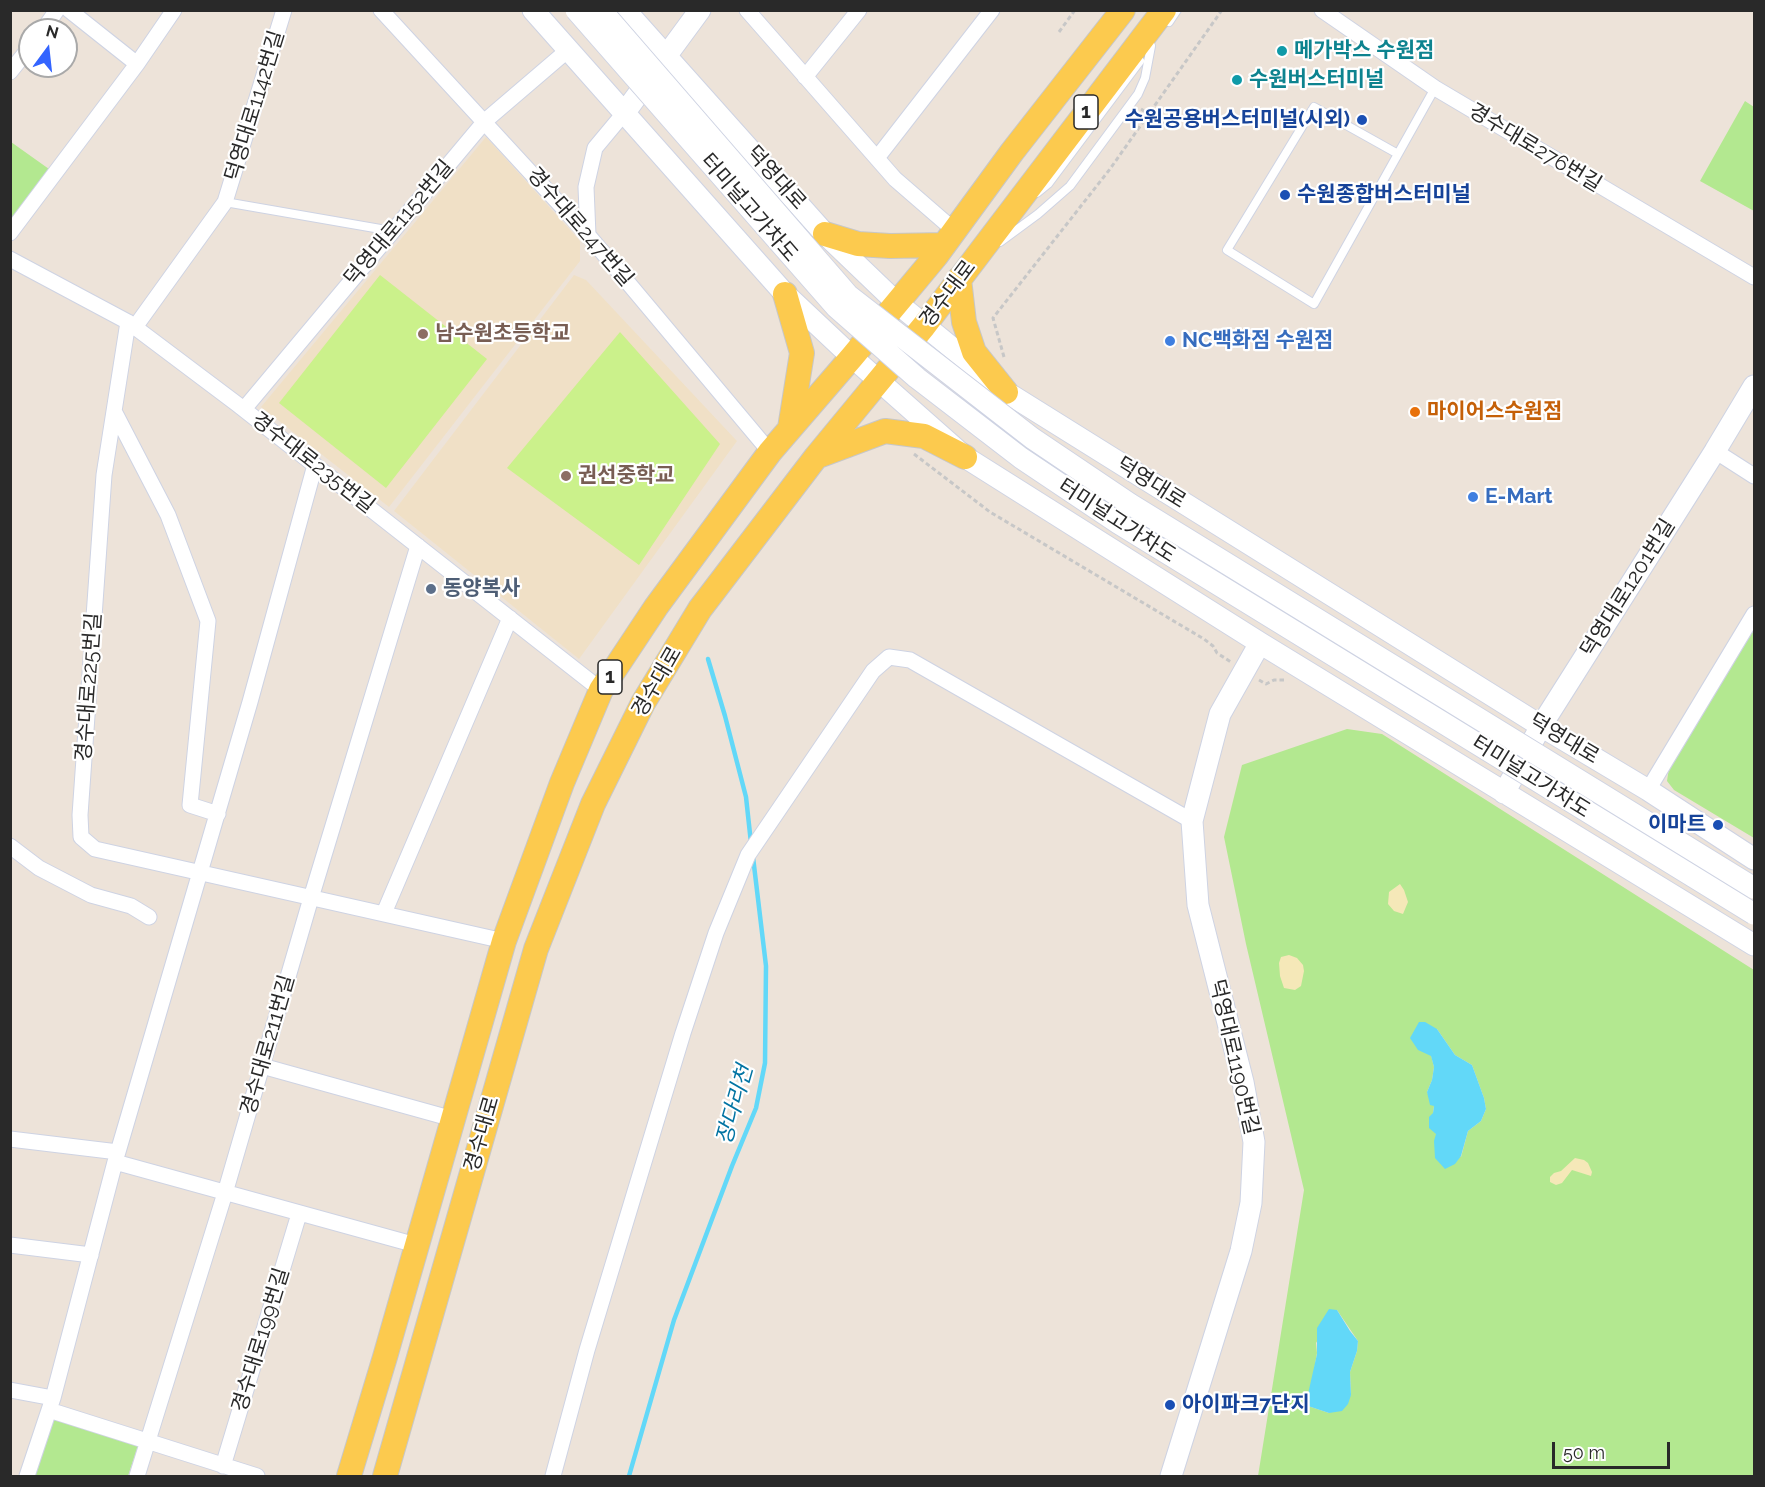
<!DOCTYPE html>
<html>
<head>
<meta charset="utf-8">
<style>
  body { margin:0 }
  #map { position:relative; width:1765px; height:1487px; overflow:hidden; background:#ede3d9; font-family:Raleway,sans-serif }
  canvas { display:block }
  .frame { position:absolute; inset:0; border:12px solid #292929; pointer-events:none }
  .north { position:absolute; left:18px; top:18px; width:60px; height:60px; box-sizing:border-box; background:#fff; border:2px solid #a9a9a9; border-radius:50%; rotate:15deg; font-size:16px; font-weight:700; line-height:24px; text-align:center; color:#292929 }
  .north::after { content:''; display:block; margin:auto; width:21px; height:27px; background:#3364ff; clip-path:polygon(50% 0,100% 100%,50% 72%,0 100%) }
  .scale { position:absolute; left:1552px; top:1442px; width:118px; height:27px; box-sizing:border-box; border:3px solid #292929; border-top:0; padding-left:8px; font-size:18px; line-height:21px; white-space:nowrap; color:#292929; -webkit-text-stroke:4px #fff; paint-order:stroke }
</style>
</head>
<body>
<div id="map">
<canvas width="1765" height="1487"></canvas>
<div class="frame"></div>
<div class="north">N</div>
<div class="scale">50 m</div>
</div>
<script>
const ctx = document.querySelector('canvas').getContext('2d');
ctx.lineJoin = 'round';
function fill(path, color) { ctx.fillStyle = color; ctx.fill(path, 'evenodd'); }
const toPath = rows => new Path2D(rows.map(r => 'M' + r).join(''));
function trace(path, color, width, dash) { ctx.strokeStyle = color; ctx.lineWidth = width; ctx.lineCap = dash ? 'butt' : 'round'; ctx.setLineDash(dash || []); ctx.stroke(path); }
function label(font, color, halo, rows, align = 'center') {
  ctx.font = font + ' Raleway,"Noto Sans KR",sans-serif'; ctx.lineWidth = 4.5; ctx.setLineDash([]); ctx.textBaseline = 'middle'; ctx.strokeStyle = halo; ctx.fillStyle = color; for (const [text, x, y, turn = 0] of rows) {
    ctx.save(); ctx.translate(x, y); ctx.rotate((+turn || 0) * Math.PI / 180); ctx.textAlign = isNaN(turn) ? turn : align; if (halo) ctx.strokeText(text, 0, 0); ctx.fillText(text, 0, 0); ctx.restore();
  }
}
const education = toPath([
  [486,137,580,241,580,261,389,507,261,407],
  [574,275,586,280,737,441,579,659,394,511]
]);
const green = toPath([
  [1745,101,1754,107,1754,211,1700,181],
  [11,142,49,169,11,219],
  [1754,627,1754,838,1674,790,1667,781,1669,768],
  [1347,729,1382,734,1754,970,1754,1476,1258,1476,1304,1190,1246,944,1224,837,1242,765],
  [1437,1029,1455,1055,1472,1065,1484,1098,1486,1109,1481,1121,1468,1131,1461,1157,1436,1134,1433,1113,1434,1106,1427,1092,1432,1080,1434,1067,1431,1055],
  [1337,1310,1358,1341,1357,1351,1350,1372,1351,1395,1329,1413,1308,1406,1317,1353,1316,1343],
  [51,1416,138,1446,128,1476,32,1476]
]);
const sand = toPath([
  [1400,884,1404,890,1408,902,1403,914,1394,911,1388,904,1389,892],
  [1289,955,1297,958,1303,965,1304,971,1301,986,1295,990,1284,988,1280,976,1279,963,1281,957],
  [1575,1158,1584,1160,1588,1163,1592,1172,1591,1176,1572,1170,1562,1183,1556,1185,1550,1182,1550,1177,1554,1173,1561,1171]
]);
const pitch = toPath([
  [380,275,487,359,386,488,279,403],
  [620,332,720,444,639,565,507,468]
]);
const water = toPath([
  [1419,1022,1425,1022,1437,1029,1455,1055,1472,1065,1484,1098,1486,1109,1481,1121,1468,1131,1461,1156,1455,1164,1445,1169,1435,1158,1434,1141,1436,1134,1429,1128,1429,1117,1433,1113,1434,1106,1430,1105,1427,1092,1432,1080,1434,1067,1431,1056,1418,1050,1410,1038],
  [1329,1309,1337,1310,1350,1331,1358,1341,1357,1351,1350,1372,1351,1395,1348,1404,1342,1411,1329,1413,1308,1406,1308,1394,1317,1354,1317,1328]
]);
const stream = toPath([
  [708,659,725,716,746,797,751,843],
  [629,1476,674,1320,732,1166,756,1108,765,1063,766,966,753,857]
]);
const path = toPath([
  [1059,32,1075,10],
  [1141,109,1169,127],
  [1004,357,993,318,1110,169,1222,10],
  [914,454,990,512,1204,639,1213,646,1217,653,1231,662],
  [1259,680,1266,684,1274,680,1284,680]
]);
const lane = toPath([
  [1169,22,1177,10],
  [1398,154,1314,107,1227,250,1314,304,1398,154,1435,88],
  [1037,193,1048,184,1140,61],
  [225,202,392,231],
  [1000,242,1038,214,1070,186,1138,94,1145,78,1151,46]
]);
const street = toPath([
  [69,10,137,64],
  [381,10,588,235,770,452],
  [747,10,895,179,955,231],
  [1322,10,1435,88,1754,277],
  [43,30,57,10],
  [10,72,30,47],
  [805,77,859,10],
  [877,158,992,10],
  [10,233,137,64,174,10],
  [588,235,586,187,595,148,625,112],
  [10,259,128,322,237,404,601,690],
  [128,322,104,475,80,815,81,837,95,849,504,941],
  [135,327,225,202,284,10],
  [244,409,485,121,568,50],
  [114,411,168,515,208,621,190,805,218,814],
  [1715,451,1754,476],
  [1648,790,1754,614],
  [10,846,39,868,91,895,131,906,149,917],
  [384,913,510,618],
  [262,1066,453,1119],
  [10,1139,118,1152],
  [115,1162,416,1245],
  [10,1245,91,1255],
  [10,1390,53,1398],
  [49,1410,257,1476],
  [223,1466,299,1214],
  [27,1476,53,1398,115,1162,250,702,315,465],
  [137,1476,225,1193,311,898,418,546],
  [553,1476,587,1350,683,1033,716,933,748,855,873,671,889,657,910,660,1192,821]
]);
const secondary = toPath([
  [533,10,785,294,852,357,965,457,1260,643,1754,945],
  [625,10,825,234,897,303,1006,392,1541,726,1648,790,1754,859],
  [625,112,700,10],
  [1504,793,1541,726,1715,451,1754,386],
  [1171,1476,1241,1251,1251,1203,1254,1142,1243,1082,1198,905,1192,821,1220,714,1260,643]
]);
const primary = toPath([
  [825,234,858,244,890,246,944,245],
  [959,279,964,322,974,352,1006,392],
  [785,294,802,353,790,428],
  [818,456,885,431,924,436,965,457],
  [349,1476,385,1357,504,941,562,783,601,690,656,607,770,452,852,357,936,256,1012,152,1123,10],
  [385,1476,536,949,593,804,643,703,700,609,816,457,924,326,1164,10]
]);
const secondaryBridge = toPath([
  [576,10,836,307,917,378,1021,458,1118,523,1754,914],
  [601,10,848,295,1032,438,1130,504,1754,888]
]);
const markers = [
  [1282,51,6,"#0f9aa8"],
  [1237,80,6,"#0f9aa8"],
  [1362,120,6,"#1a4fb4"],
  [1285,195,6,"#1a4fb4"],
  [423,334,6,"#8d6e63"],
  [1170,341,6,"#3f7fe0"],
  [1415,412,6,"#e8710a"],
  [566,476,6,"#8d6e63"],
  [1473,497,6,"#3f7fe0"],
  [431,589,6,"#5c6f8a"],
  [1718,825,6,"#1a4fb4"],
  [1170,1405,6,"#1a4fb4"]
];
const shields = [
  [1086,112,24],
  [610,677,24]
];
const shieldNames = [
  ["1",1086,112],
  ["1",610,677]
];
const cultureNames = [
  ["메가박스 수원점",1294,51],
  ["수원버스터미널",1249,80]
];
const streetNames = [
  ["덕영대로1142번길",255,106,-73],
  ["경수대로276번길",1535,148,31],
  ["덕영대로",776,178,48],
  ["터미널고가차도",749,208,49],
  ["덕영대로1152번길",399,223,-50],
  ["경수대로247번길",580,227,49],
  ["경수대로",948,294,-53],
  ["경수대로235번길",313,463,38],
  ["덕영대로",1151,483,32],
  ["터미널고가차도",1117,521,33],
  ["덕영대로1201번길",1628,588,-58],
  ["경수대로",657,682,-60],
  ["경수대로225번길",89,687,-86],
  ["덕영대로",1564,739,31],
  ["터미널고가차도",1531,777,32],
  ["경수대로211번길",268,1045,-74],
  ["덕영대로1190번길",1234,1057,77],
  ["경수대로",482,1134,-74],
  ["경수대로199번길",261,1340,-73]
];
const transitNames = [
  ["수원공용버스터미널(시외)",1350,120],
  ["수원종합버스터미널",1297,195,"left"],
  ["이마트",1706,825],
  ["아이파크7단지",1182,1405,"left"]
];
const educationNames = [
  ["남수원초등학교",435,334],
  ["권선중학교",578,476]
];
const shopNames = [
  ["NC백화점 수원점",1182,341],
  ["E-Mart",1485,497]
];
const foodNames = [
  ["마이어스수원점",1427,412]
];
const serviceNames = [
  ["동양복사",443,589]
];
const waterNames = [
  ["장다리천",735,1105,-74]
];
fill(education, '#f0e0c6');
fill(green, '#b3e890');
fill(sand, '#f5e8b8');
fill(pitch, '#cbf18b');
fill(water, '#62d8f8');
trace(stream, '#62d8f8', 4.5);
trace(lane, '#ced3e3', 10);
trace(street, '#ced3e3', 17);
trace(secondary, '#ced3e3', 23);
trace(primary, '#c7c7c7', 26);
trace(path, '#c7c7c7', 3, [4.5, 3]);
trace(lane, '#fff', 8);
trace(street, '#fff', 15);
trace(secondary, '#fff', 21);
trace(primary, '#fcca4e', 24);
trace(secondaryBridge, '#ced3e3', 23, []);
trace(secondaryBridge, '#fff', 21);
for (const [x, y, r, color] of markers) { const dot = new Path2D(); dot.arc(x, y, r, 0, 2 * Math.PI); ctx.fillStyle = color; ctx.fill(dot); trace(dot, '#fff', 2); }
for (const [x, y, w] of shields) { const box = new Path2D(); box.roundRect(x - w / 2, y - 17, w, 34, 4.5); ctx.fillStyle = '#fff'; ctx.fill(box); trace(box, '#292929', 1.5); }
label('bold 20px', '#292929', null, shieldNames);
label('bold 21px', '#0d838f', '#fff', cultureNames, 'left');
label('21px', '#292929', '#fff', streetNames);
label('bold 21px', '#164399', '#fff', transitNames, 'right');
label('bold 21px', '#785e54', '#fff', educationNames, 'left');
label('bold 21px', '#366cbe', '#fff', shopNames, 'left');
label('bold 21px', '#c56008', '#fff', foodNames, 'left');
label('bold 21px', '#4e5e75', '#fff', serviceNames, 'left');
label('italic 22px', '#0274a3', '#fff', waterNames);
</script>
</body>
</html>
